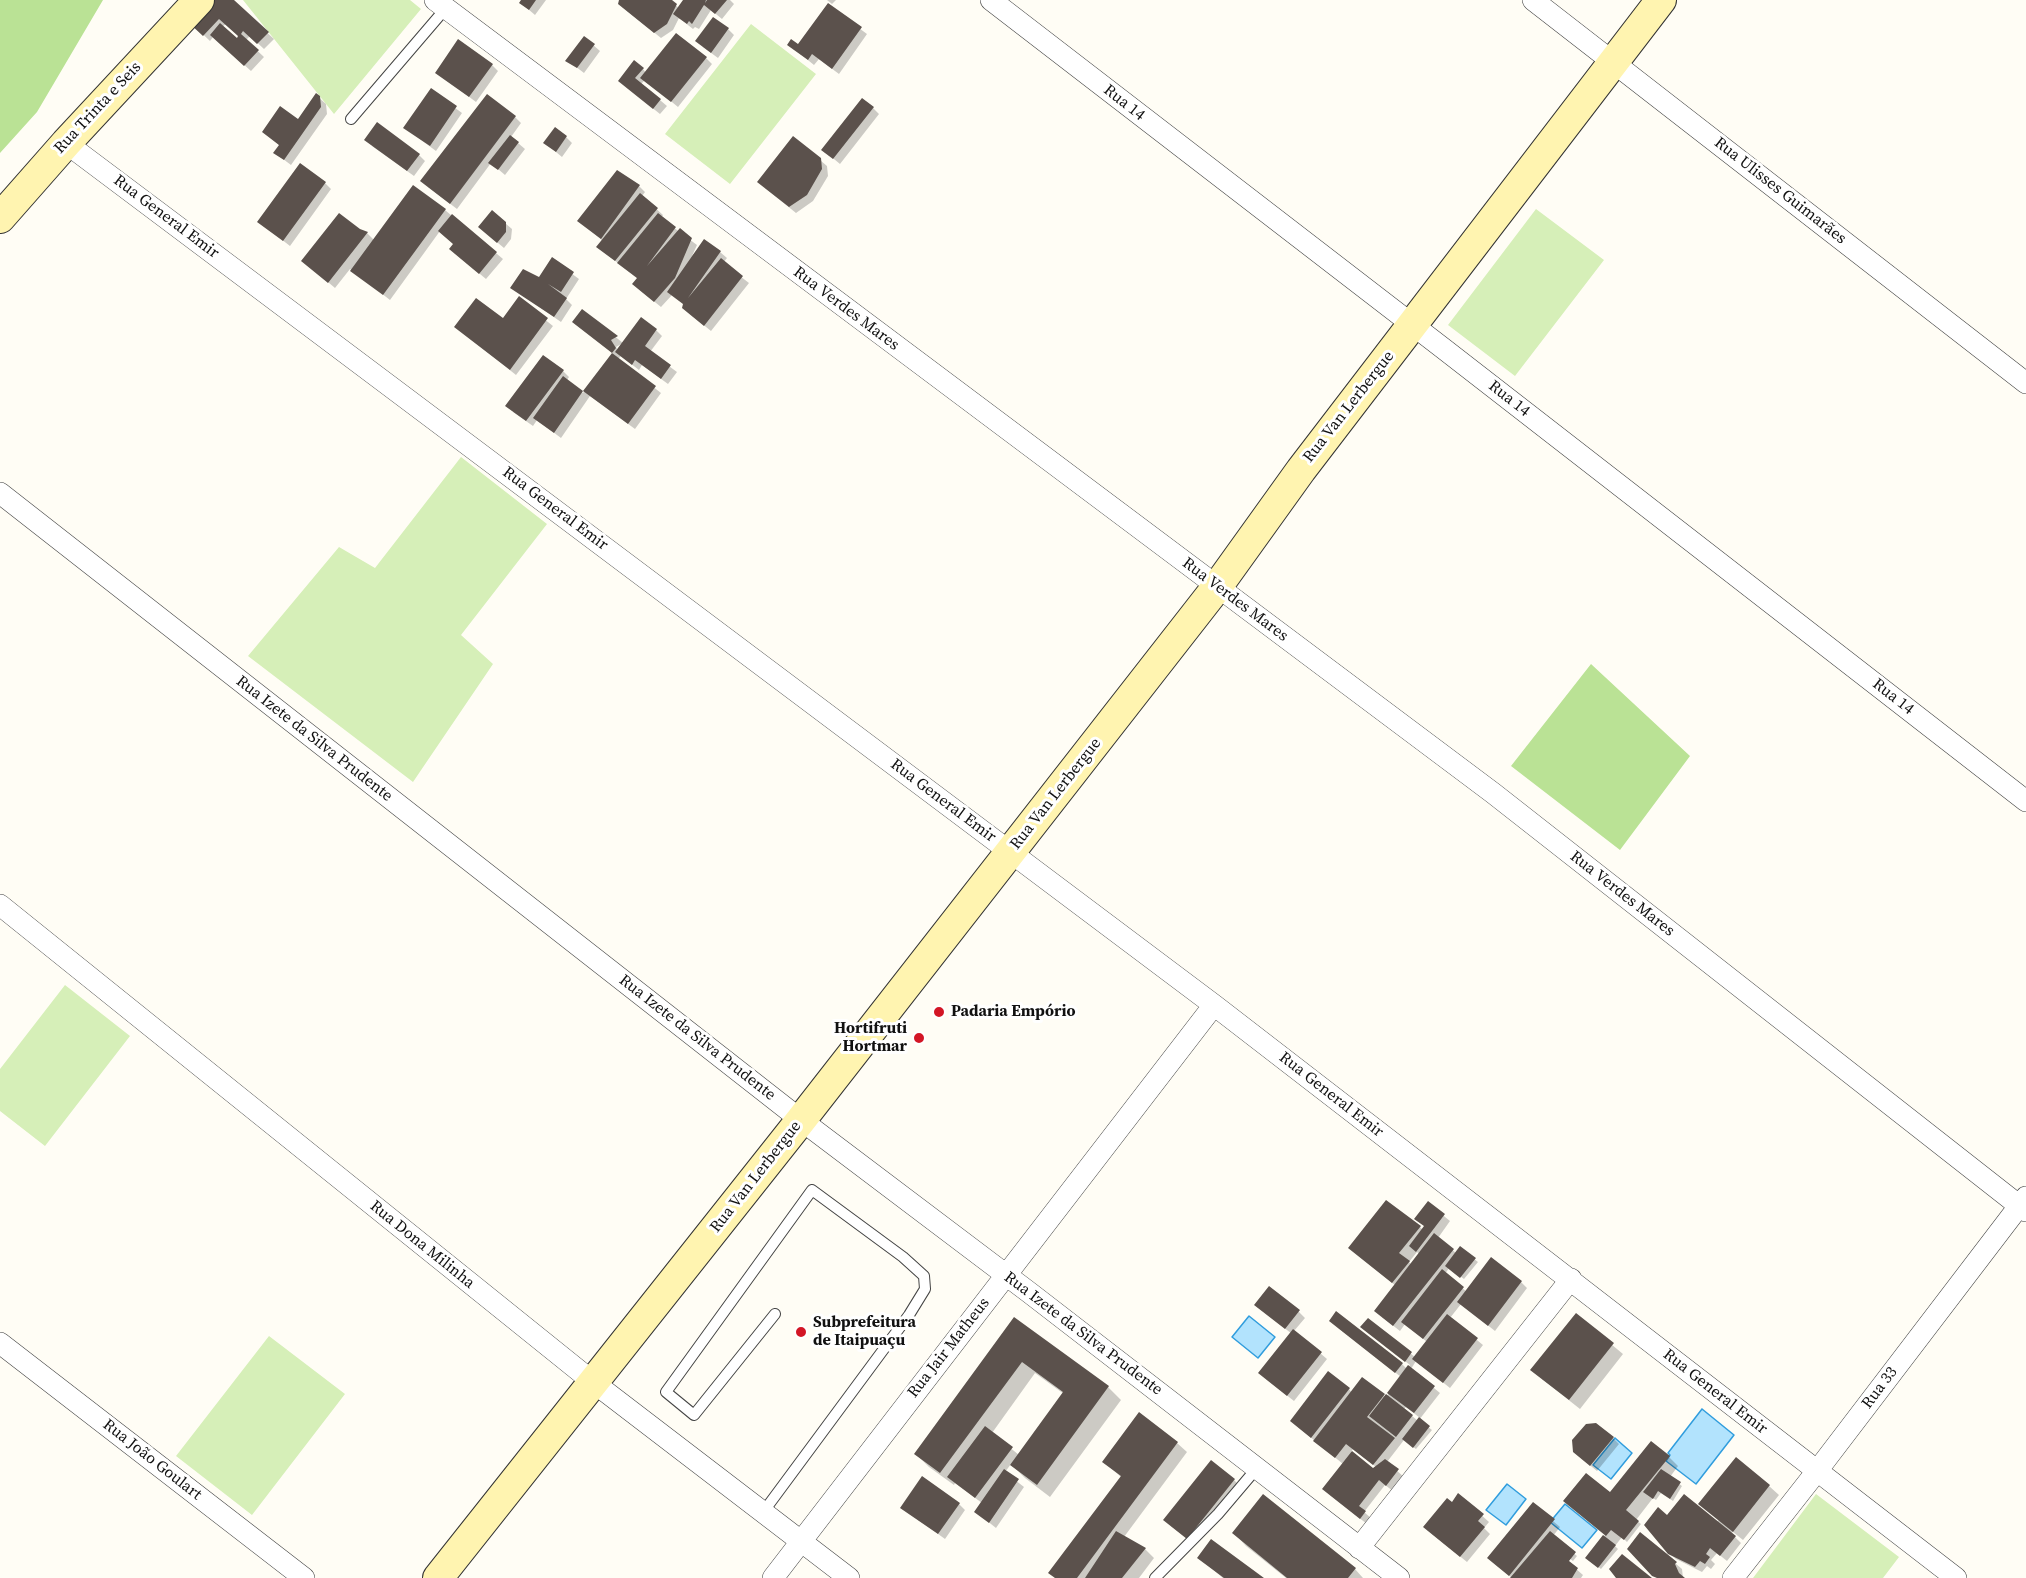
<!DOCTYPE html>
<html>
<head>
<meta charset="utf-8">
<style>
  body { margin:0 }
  canvas { display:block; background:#fffdf5 }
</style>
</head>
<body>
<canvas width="2026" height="1578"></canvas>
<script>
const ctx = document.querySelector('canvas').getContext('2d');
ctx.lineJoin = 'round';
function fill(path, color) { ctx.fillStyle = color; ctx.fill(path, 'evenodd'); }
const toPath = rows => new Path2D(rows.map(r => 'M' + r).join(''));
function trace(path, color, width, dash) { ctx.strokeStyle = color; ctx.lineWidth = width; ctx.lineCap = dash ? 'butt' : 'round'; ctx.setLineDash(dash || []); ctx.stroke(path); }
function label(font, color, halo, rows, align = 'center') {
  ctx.font = font + ' "Source Serif 4",serif'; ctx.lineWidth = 6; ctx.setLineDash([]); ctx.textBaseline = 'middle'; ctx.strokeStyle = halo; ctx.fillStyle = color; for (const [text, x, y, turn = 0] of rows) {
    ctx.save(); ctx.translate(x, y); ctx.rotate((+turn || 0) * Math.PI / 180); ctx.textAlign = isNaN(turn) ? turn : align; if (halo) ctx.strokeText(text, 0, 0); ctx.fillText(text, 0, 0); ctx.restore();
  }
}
const green = toPath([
  [243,0,410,0,421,9,334,114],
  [751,24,816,74,730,184,665,134],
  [1536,209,1604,260,1515,376,1448,325],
  [461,457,547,524,461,635,493,664,413,782,248,656,339,547,375,568],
  [65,985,130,1036,45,1146,0,1111,0,1069],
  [269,1336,345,1394,252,1515,176,1456],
  [1816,1494,1899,1557,1883,1578,1753,1578]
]);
const forest = toPath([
  [0,0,103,0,37,112,0,153],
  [1591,664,1690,756,1620,850,1511,766]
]);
const water = toPath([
  [1249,1316,1275,1337,1258,1358,1232,1337,1249,1316],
  [1702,1409,1734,1435,1696,1484,1666,1461,1670,1455,1668,1453,1702,1409],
  [1615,1438,1632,1453,1611,1479,1593,1465,1615,1438],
  [1507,1484,1526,1499,1506,1525,1486,1510,1507,1484],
  [1565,1504,1597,1530,1582,1548,1550,1522,1565,1504]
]);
const shadow = toPath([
  [231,0,274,39,264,49,250,36,246,40,264,57,251,71,213,37,210,41,191,23],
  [226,24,240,37,237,40,222,27],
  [523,0,546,0,535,15,521,3],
  [620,0,669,0,679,8,685,1,683,0,730,0,734,4,722,19,711,10,699,29,695,27,693,29,679,18,673,30,661,38,626,10],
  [827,0,836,0,832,4],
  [828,5,867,34,839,74,819,59,814,65,788,44,798,46],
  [728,29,734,35,718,58,703,47],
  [585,38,600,51,584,73,567,60],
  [706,58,712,64,678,107,645,80,641,84,667,106,660,114,626,87,643,69,646,73],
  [492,65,498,71,476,102,436,72],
  [431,90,462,113,436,151,405,128],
  [316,95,326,104,327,114,291,165,275,153,280,146,264,132,298,121],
  [873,108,879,114,840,164,823,150],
  [515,117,521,123,511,137,525,149,505,175,491,163,457,209,428,187],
  [566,137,572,143,562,157,545,143],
  [372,146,419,155,425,161,414,176],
  [820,160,827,166,828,176,813,201,796,213,765,188],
  [325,183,331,189,290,246,259,222],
  [639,186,645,192,642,196,663,215,661,218,697,245,692,256,705,241,720,252,727,258,723,263,749,283,711,331,690,314,685,305,672,295,661,307,640,290,638,279,604,252,603,241,579,221],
  [445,210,503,259,486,279,457,255,455,244,440,231,390,300,350,269,335,288,303,261,359,230,367,233,374,240],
  [505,223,512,229,511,239,504,248,486,233],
  [552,259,579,279,566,299,572,305,561,322,512,288,539,279],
  [519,299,553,326,516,375,456,327,503,320],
  [583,311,623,343,616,347,618,351,656,330,662,336,650,352,677,372,668,384,642,365,639,370,621,356,618,359,661,393,635,429,590,396,561,438,537,420,533,426,513,412,563,371,569,377,567,380,583,393,613,353,574,322],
  [1428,1203,1450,1221,1438,1238,1456,1253,1460,1248,1478,1262,1464,1279,1449,1268,1445,1274,1467,1292,1521,1282,1527,1288,1495,1331,1461,1304,1450,1318,1483,1345,1450,1388,1416,1361,1411,1369,1440,1393,1419,1420,1432,1430,1416,1449,1404,1440,1387,1462,1404,1477,1393,1491,1385,1485,1364,1512,1371,1518,1367,1524,1330,1495,1343,1464,1298,1427,1349,1389,1352,1393,1363,1379,1386,1397,1401,1377,1337,1327,1402,1364,1407,1369,1410,1365,1362,1327,1368,1320,1415,1357,1427,1342,1405,1324,1400,1331,1382,1317,1396,1286,1360,1257,1420,1227,1423,1230,1425,1227],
  [1417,1252,1420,1255,1412,1265,1409,1262],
  [1406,1407,1420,1418,1418,1421,1404,1409],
  [1353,1449,1376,1467,1373,1470,1351,1452],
  [1263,1311,1299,1312,1305,1318,1294,1331,1327,1359,1294,1401,1266,1379,1292,1334],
  [1576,1315,1623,1354,1580,1409,1542,1379],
  [1014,1319,1108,1387,1121,1400,1050,1497,1025,1478,1011,1464,1005,1472,1024,1487,996,1528,976,1512,982,1503,955,1483,954,1485,929,1467,916,1454],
  [1035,1373,1064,1394,1019,1455,992,1433],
  [1613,1438,1619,1444,1597,1471,1581,1458],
  [1177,1443,1187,1452,1124,1537,1145,1549,1154,1558,1139,1578,1055,1578,1121,1477,1104,1462],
  [1669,1457,1678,1466,1670,1477,1682,1486,1673,1501,1661,1493,1656,1500,1653,1498,1636,1520,1641,1524,1627,1542,1622,1537,1615,1546,1618,1549,1601,1569,1587,1558,1605,1535,1565,1501,1610,1494],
  [1234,1480,1240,1486,1194,1544,1171,1526],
  [1769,1486,1779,1495,1743,1540,1733,1532,1731,1533,1741,1543,1727,1561,1717,1553,1711,1560,1715,1564,1711,1569,1707,1566,1702,1572,1676,1559,1669,1553,1668,1517,1716,1522],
  [1459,1495,1489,1522,1484,1528,1490,1534,1467,1562,1431,1533],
  [1263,1496,1355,1569,1363,1578,1286,1578,1246,1546,1234,1533],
  [959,1504,965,1510,945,1539,902,1508],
  [1533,1504,1560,1527,1553,1536,1577,1556,1573,1561,1561,1552,1559,1554,1583,1575,1581,1578,1512,1578,1495,1564],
  [1641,1534,1682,1569,1683,1578,1657,1578,1629,1549],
  [1199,1558,1261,1578,1223,1578]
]);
const building = toPath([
  [210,0,234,0,269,32,257,44,243,31,241,34,259,50,244,66,210,35,220,23,237,38,238,36,219,19,203,36,189,23],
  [521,0,536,0,529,10,519,3],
  [619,0,672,0,677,4,667,24,654,33,618,4],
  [683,0,706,0,705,3,707,0,727,0,715,14,704,5,692,24,689,21,687,24,673,14],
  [828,3,862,27,832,69,812,54,808,60,787,45,791,39,798,44],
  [713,17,729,28,711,53,695,41],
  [676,33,707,57,671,102,640,78],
  [584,36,595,44,577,68,565,61],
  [458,39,493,64,469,97,435,73],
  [634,60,644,68,635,78,661,99,653,109,618,81],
  [431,88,457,106,430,146,403,128],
  [316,93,320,96,321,107,284,160,273,153,279,145,262,132,280,106,298,119],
  [487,94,516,116,450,204,420,181],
  [862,98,874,107,833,159,821,150],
  [377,122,420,154,407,171,364,140],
  [555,127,567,136,556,152,543,143],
  [510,135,519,142,498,170,488,163],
  [793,136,821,158,822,169,807,195,789,207,757,182],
  [300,163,326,182,283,241,257,222],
  [617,170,640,185,601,239,577,221],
  [413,185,446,209,383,295,350,271],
  [640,193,658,208,615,261,596,247],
  [492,210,506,222,506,232,497,243,478,227],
  [339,213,360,229,368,232,328,283,301,261],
  [658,213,676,227,647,266,680,228,692,238,675,278,654,302,632,284,637,278,617,263],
  [452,214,497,252,479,274,449,249,453,244,438,231],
  [704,239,721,251,688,298,721,258,743,276,704,326,682,308,683,304,667,292],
  [552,257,574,272,561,292,548,284,567,298,554,317,510,288,523,269,539,277],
  [519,296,548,318,510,370,454,327,476,298,503,318],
  [582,309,618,336,611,340,616,348,612,353,572,322],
  [641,317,657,329,645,346,671,365,661,379,635,360,632,365,615,352],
  [612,353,656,386,628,424,583,391],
  [543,355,564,370,526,421,505,406],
  [563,376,583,391,554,433,533,418],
  [1386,1200,1421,1226,1399,1253,1410,1261,1392,1283,1348,1248],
  [1428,1201,1445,1214,1416,1252,1409,1246,1424,1226,1414,1219],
  [1434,1233,1454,1249,1393,1326,1374,1311],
  [1460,1246,1476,1258,1460,1278,1445,1266],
  [1491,1257,1522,1281,1488,1326,1457,1302],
  [1442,1269,1464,1287,1423,1339,1401,1322],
  [1269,1286,1300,1310,1285,1329,1254,1305],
  [1336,1311,1403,1363,1395,1373,1329,1321],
  [1576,1313,1614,1343,1569,1400,1530,1370],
  [1447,1314,1478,1338,1443,1383,1412,1359],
  [1014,1317,1109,1386,1037,1485,1010,1465,1063,1392,1022,1362,940,1473,914,1454],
  [1368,1318,1412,1352,1405,1362,1360,1327],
  [1293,1329,1322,1352,1287,1396,1258,1373],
  [1408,1365,1435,1386,1414,1413,1387,1393],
  [1328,1371,1350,1388,1311,1438,1290,1421],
  [1362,1377,1385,1394,1367,1417,1395,1438,1373,1465,1346,1444,1335,1458,1313,1441],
  [1386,1394,1413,1415,1396,1437,1369,1416],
  [1139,1412,1178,1442,1077,1578,1055,1578,1048,1573,1121,1476,1102,1462],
  [1419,1417,1430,1426,1413,1448,1402,1439],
  [1596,1423,1614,1437,1590,1466,1573,1452,1572,1440,1586,1424],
  [985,1426,1013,1447,975,1498,947,1477],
  [1651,1441,1670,1456,1626,1510,1639,1521,1624,1540,1611,1530,1606,1536,1563,1501,1586,1473,1610,1492],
  [1352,1451,1373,1468,1385,1459,1399,1469,1386,1486,1379,1480,1359,1506,1366,1511,1360,1519,1322,1489],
  [1736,1457,1770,1485,1733,1532,1698,1504],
  [1211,1460,1235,1479,1187,1539,1163,1520],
  [1004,1469,1019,1479,989,1523,974,1512],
  [1661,1469,1681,1482,1670,1499,1658,1491,1653,1499,1643,1492],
  [922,1476,960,1503,938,1534,900,1508],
  [1458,1493,1484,1514,1478,1521,1485,1527,1460,1557,1423,1527,1447,1498,1452,1502],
  [1263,1494,1356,1568,1348,1578,1287,1578,1232,1533],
  [1684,1494,1736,1536,1720,1556,1710,1548,1706,1554,1710,1557,1705,1564,1700,1561,1695,1567,1668,1554,1644,1525,1658,1507,1667,1515],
  [1533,1502,1555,1519,1509,1576,1487,1558],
  [1116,1531,1146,1548,1122,1578,1085,1578],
  [1550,1531,1576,1552,1569,1561,1578,1568,1572,1578,1510,1578],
  [1640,1532,1677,1562,1675,1564,1679,1573,1685,1578,1657,1578,1652,1576,1627,1549],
  [1603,1535,1616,1545,1598,1568,1585,1558],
  [1211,1539,1264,1578,1224,1578,1197,1558],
  [1622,1554,1652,1578,1616,1578,1609,1569]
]);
const lane = toPath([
  [351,119,446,8],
  [764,1511,909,1315,925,1289,924,1276,903,1257,812,1190,666,1392,694,1415,775,1314],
  [1155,1578,1218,1514,1257,1468]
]);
const street = toPath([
  [435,0,1493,793,2026,1211],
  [991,0,1444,349,2026,801],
  [1533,0,2026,383],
  [66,143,1214,1005,1956,1578],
  [0,493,801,1120,1030,1293,1399,1578],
  [0,905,593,1382,849,1578],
  [0,1343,304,1578],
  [1359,1548,1571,1279],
  [773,1578,1214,1005],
  [1733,1578,1817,1471,2026,1197]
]);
const secondary = toPath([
  [0,218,66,143,199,0],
  [438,1578,801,1120,1217,587,1301,470,1661,0]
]);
const markers = [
  [939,1012,6,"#d31625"],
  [919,1038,6,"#d31625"],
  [801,1332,6,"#d31625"]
];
const streetNames = [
  ["Rua 14",1124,103,38],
  ["Rua Trinta e Seis",98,108,-47],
  ["Rua Ulisses Guimarães",1780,191,38],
  ["Rua General Emir",166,217,37],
  ["Rua Verdes Mares",846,309,37],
  ["Rua 14",1509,399,38],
  ["Rua Van Lerbergue",1349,407,-52],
  ["Rua General Emir",555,509,37],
  ["Rua Verdes Mares",1235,600,37],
  ["Rua 14",1893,697,38],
  ["Rua Izete da Silva Prudente",314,739,38],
  ["Rua Van Lerbergue",1056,794,-52],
  ["Rua General Emir",943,801,37],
  ["Rua Verdes Mares",1622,894,38],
  ["Rua Izete da Silva Prudente",697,1038,38],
  ["Rua General Emir",1331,1095,38],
  ["Rua Van Lerbergue",756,1177,-52],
  ["Rua Dona Milinha",422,1245,39],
  ["Rua Izete da Silva Prudente",1083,1334,37],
  ["Rua Jair Matheus",949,1348,-52],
  ["Rua 33",1880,1388,-53],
  ["Rua General Emir",1715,1392,38],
  ["Rua João Goulart",152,1460,38]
];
const poiNames = [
  ["Padaria Empório",951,1012],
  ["Hortifruti",907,1029,"right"],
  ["Hortmar",907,1047,"right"],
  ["Subprefeitura",813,1323],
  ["de Itaipuaçu",813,1341]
];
fill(green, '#d6efb8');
fill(forest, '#bae295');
fill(water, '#b2e3fd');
trace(water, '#309ddd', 1.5);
fill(shadow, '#0003');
fill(building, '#5b514c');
trace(lane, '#444', 12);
trace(street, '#444', 22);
trace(secondary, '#333', 32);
trace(lane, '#fff', 10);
trace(street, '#fff', 21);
trace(secondary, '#fff4b0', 30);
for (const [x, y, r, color] of markers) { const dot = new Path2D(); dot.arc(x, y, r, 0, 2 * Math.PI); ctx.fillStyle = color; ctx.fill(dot); trace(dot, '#fff', 2); }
label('16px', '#111', '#fff', streetNames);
label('bold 16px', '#111', '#fff', poiNames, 'left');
</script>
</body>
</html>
